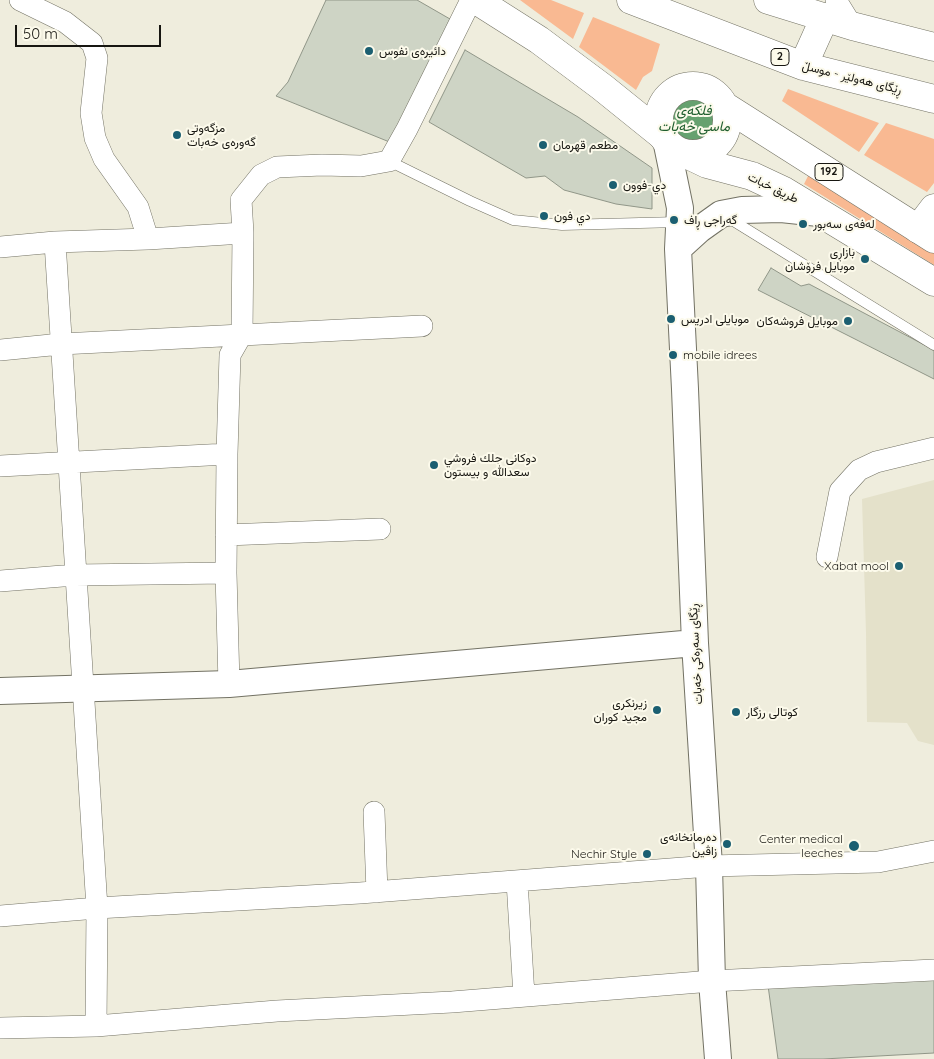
<!DOCTYPE html>
<html>
<head>
<meta charset="utf-8">
<style>
  body { margin:0 }
  #map { position:relative; width:934px; height:1059px; overflow:hidden; background:#efeddd; font-family:Quicksand,sans-serif }
  canvas { display:block }
  .scale { position:absolute; left:15px; top:25px; width:146px; height:22px; box-sizing:border-box; border:2px solid #171611; border-top:0; padding-left:6px; font-size:15px; line-height:18px; white-space:nowrap; color:#171611; -webkit-text-stroke:4px #fcfaeb; paint-order:stroke }
</style>
</head>
<body>
<div id="map">
<canvas width="934" height="1059"></canvas>
<div class="scale">50 m</div>
</div>
<script>
const ctx = document.querySelector('canvas').getContext('2d');
ctx.lineJoin = 'round';
function fill(path, color) { ctx.fillStyle = color; ctx.fill(path, 'evenodd'); }
const toPath = rows => new Path2D(rows.map(r => 'M' + r).join(''));
function trace(path, color, width, dash) { ctx.strokeStyle = color; ctx.lineWidth = width; ctx.lineCap = dash ? 'butt' : 'round'; ctx.setLineDash(dash || []); ctx.stroke(path); }
function label(font, color, halo, rows, align = 'center') {
  ctx.font = font + ' Quicksand,Vazirmatn,sans-serif'; ctx.lineWidth = 4; ctx.setLineDash([]); ctx.textBaseline = 'middle'; ctx.strokeStyle = halo; ctx.fillStyle = color; for (const [text, x, y, turn = 0] of rows) {
    ctx.save(); ctx.translate(x, y); ctx.rotate((+turn || 0) * Math.PI / 180); ctx.textAlign = isNaN(turn) ? turn : align; if (halo) ctx.strokeText(text, 0, 0); ctx.fillText(text, 0, 0); ctx.restore();
  }
}
const built = toPath([
  [934,480,934,745,918,741,907,723,867,722,866,633,862,499]
]);
const green = toPath([
  [520,0,551,0,584,13,573,39],
  [593,17,660,44,652,71,643,77,636,90,579,47],
  [788,89,879,123,859,152,782,101],
  [886,123,934,139,934,183,927,192,864,155],
  [810,172,934,251,934,265,804,184]
]);
const water = toPath([
  [688,94,702,95,713,100,719,111,719,125,715,135,703,142,696,144,679,141,669,127,671,113,675,103]
]);
const building = toPath([
  [326,0,417,0,450,19,392,143,276,96,288,82,326,0],
  [465,50,578,117,652,168,652,209,616,204,564,190,545,176,526,178,429,122,465,50],
  [771,268,801,286,809,284,934,350,934,379,758,290,771,268],
  [767,978,934,978,934,1053,823,1059,778,1059,767,978]
]);
const service = toPath([
  [389,161,470,201,513,220,562,225,679,222],
  [727,217,934,345]
]);
const minor = toPath([
  [20,0,65,22,92,43,97,58,91,113,95,138,104,159,138,207,148,239],
  [836,0,852,26],
  [55,242,97,908,96,1026],
  [0,247,55,242,148,239,243,233],
  [0,350,61,344,422,326],
  [0,466,227,454],
  [226,535,380,529],
  [827,557,840,491,859,470,876,462,934,448],
  [0,581,75,575,226,573],
  [229,684,226,573,227,454,230,355,242,334,243,233,241,200,261,175,277,167,322,165,361,166,389,161,407,129,471,0],
  [374,812,377,892],
  [517,881,524,996],
  [0,916,97,908,360,893,709,866,878,862,934,851],
  [0,1028,96,1026,277,1011,452,1002,712,981,934,970]
]);
const tertiary = toPath([
  [666,140,680,208,678,249,685,389,695,643,709,866,712,981,718,1059],
  [678,249,700,229,721,214,742,210,781,209,819,213],
  [0,691,229,684,695,643]
]);
const secondary = toPath([
  [476,0,539,40,602,87,664,137]
]);
const primary = toPath([
  '659 120a34 34 0 1 1 68 0a34 34 0 1 1-68 0Z',
  [723,105,934,239],
  [684,153,707,164,752,176,784,191,934,282]
]);
const trunk = toPath([
  [631,0,803,66,934,99],
  [768,0,852,26,934,47],
  [803,66,825,17],
  [918,229,934,208]
]);
const markers = [
  [369,51,5,"#1b5f71"],
  [177,135,5,"#1b5f71"],
  [543,145,5,"#1b5f71"],
  [613,185,5,"#1b5f71"],
  [544,216,5,"#1b5f71"],
  [674,220,5,"#1b5f71"],
  [803,224,5,"#1b5f71"],
  [865,259,5,"#1b5f71"],
  [671,319,5,"#1b5f71"],
  [848,321,5,"#1b5f71"],
  [673,355,5,"#1b5f71"],
  [434,465,5,"#1b5f71"],
  [899,566,5,"#1b5f71"],
  [657,710,5,"#1b5f71"],
  [736,712,5,"#1b5f71"],
  [727,844,5,"#1b5f71"],
  [854,846,6,"#1b5f71"],
  [647,854,5,"#1b5f71"]
];
const shields = [
  [780,57,18],
  [829,172,28]
];
const shieldNames = [
  ["2",780,57],
  ["192",829,172]
];
const poiNames = [
  ["دائیرەی نفوس",379,51],
  ["مزگەوتى",187,128],
  ["گەورەى خەبات",187,142],
  ["مطعم قهرمان",553,145],
  ["دي-فوون",623,185],
  ["دي فون",554,216],
  ["گەراجی ڕاف",684,220],
  ["لەفەی سەبور",813,224],
  ["بازاڕی",855,252,"right"],
  ["موبایل فرۆشان",855,266,"right"],
  ["موبايلى ادريس",681,319],
  ["موبایل فروشەکان",838,321,"right"],
  ["mobile idrees",683,355],
  ["دوكانى جلك فروشي",444,458],
  ["سعدالله و بيستون",444,472],
  ["Xabat mool",889,566,"right"],
  ["زيرنكرى",647,703,"right"],
  ["مجيد كوران",647,717,"right"],
  ["كوتالى رزگار",746,712],
  ["دەرمانخانەی",717,837,"right"],
  ["زاڤین",717,851,"right"],
  ["Center medical",843,839,"right"],
  ["leeches",843,853,"right"],
  ["Nechir Style",637,854,"right"]
];
const streetNames = [
  ["ڕێگای هەولێر - موسڵ",852,78,14],
  ["طريق خبات",773,188,26],
  ["ڕێگای سەرەکی خەبات",696,654,-93]
];
const waterNames = [
  ["فلکەی",694,111],
  ["ماسی خەبات",694,127]
];
fill(built, '#e4e1ca');
fill(green, '#f9b992');
fill(water, '#66a16f');
fill(building, '#ced4c5');
trace(building, '#909688', 1);
trace(service, '#737264', 11);
trace(minor, '#737264', 22);
trace(tertiary, '#737264', 28);
trace(secondary, '#737264', 29);
trace(primary, '#737264', 29);
trace(trunk, '#737264', 29);
trace(service, '#fff', 10);
trace(minor, '#fff', 21);
trace(tertiary, '#fff', 26);
trace(secondary, '#fff', 28);
trace(primary, '#fff', 28);
trace(trunk, '#fff', 28);
for (const [x, y, r, color] of markers) { const dot = new Path2D(); dot.arc(x, y, r, 0, 2 * Math.PI); ctx.fillStyle = color; ctx.fill(dot); trace(dot, '#fcfaeb', 2); }
for (const [x, y, w] of shields) { const box = new Path2D(); box.roundRect(x - w / 2, y - 8.5, w, 17, 4); ctx.fillStyle = '#fcfaeb'; ctx.fill(box); trace(box, '#171611', 1); }
label('bold 11px', '#171611', null, shieldNames);
label('12px', '#171611', '#fcfaeb', poiNames, 'left');
label('12px', '#171611', '#fcfaeb', streetNames);
label('italic 14px', '#1f5e2e', '#fcfaeb', waterNames);
</script>
</body>
</html>
